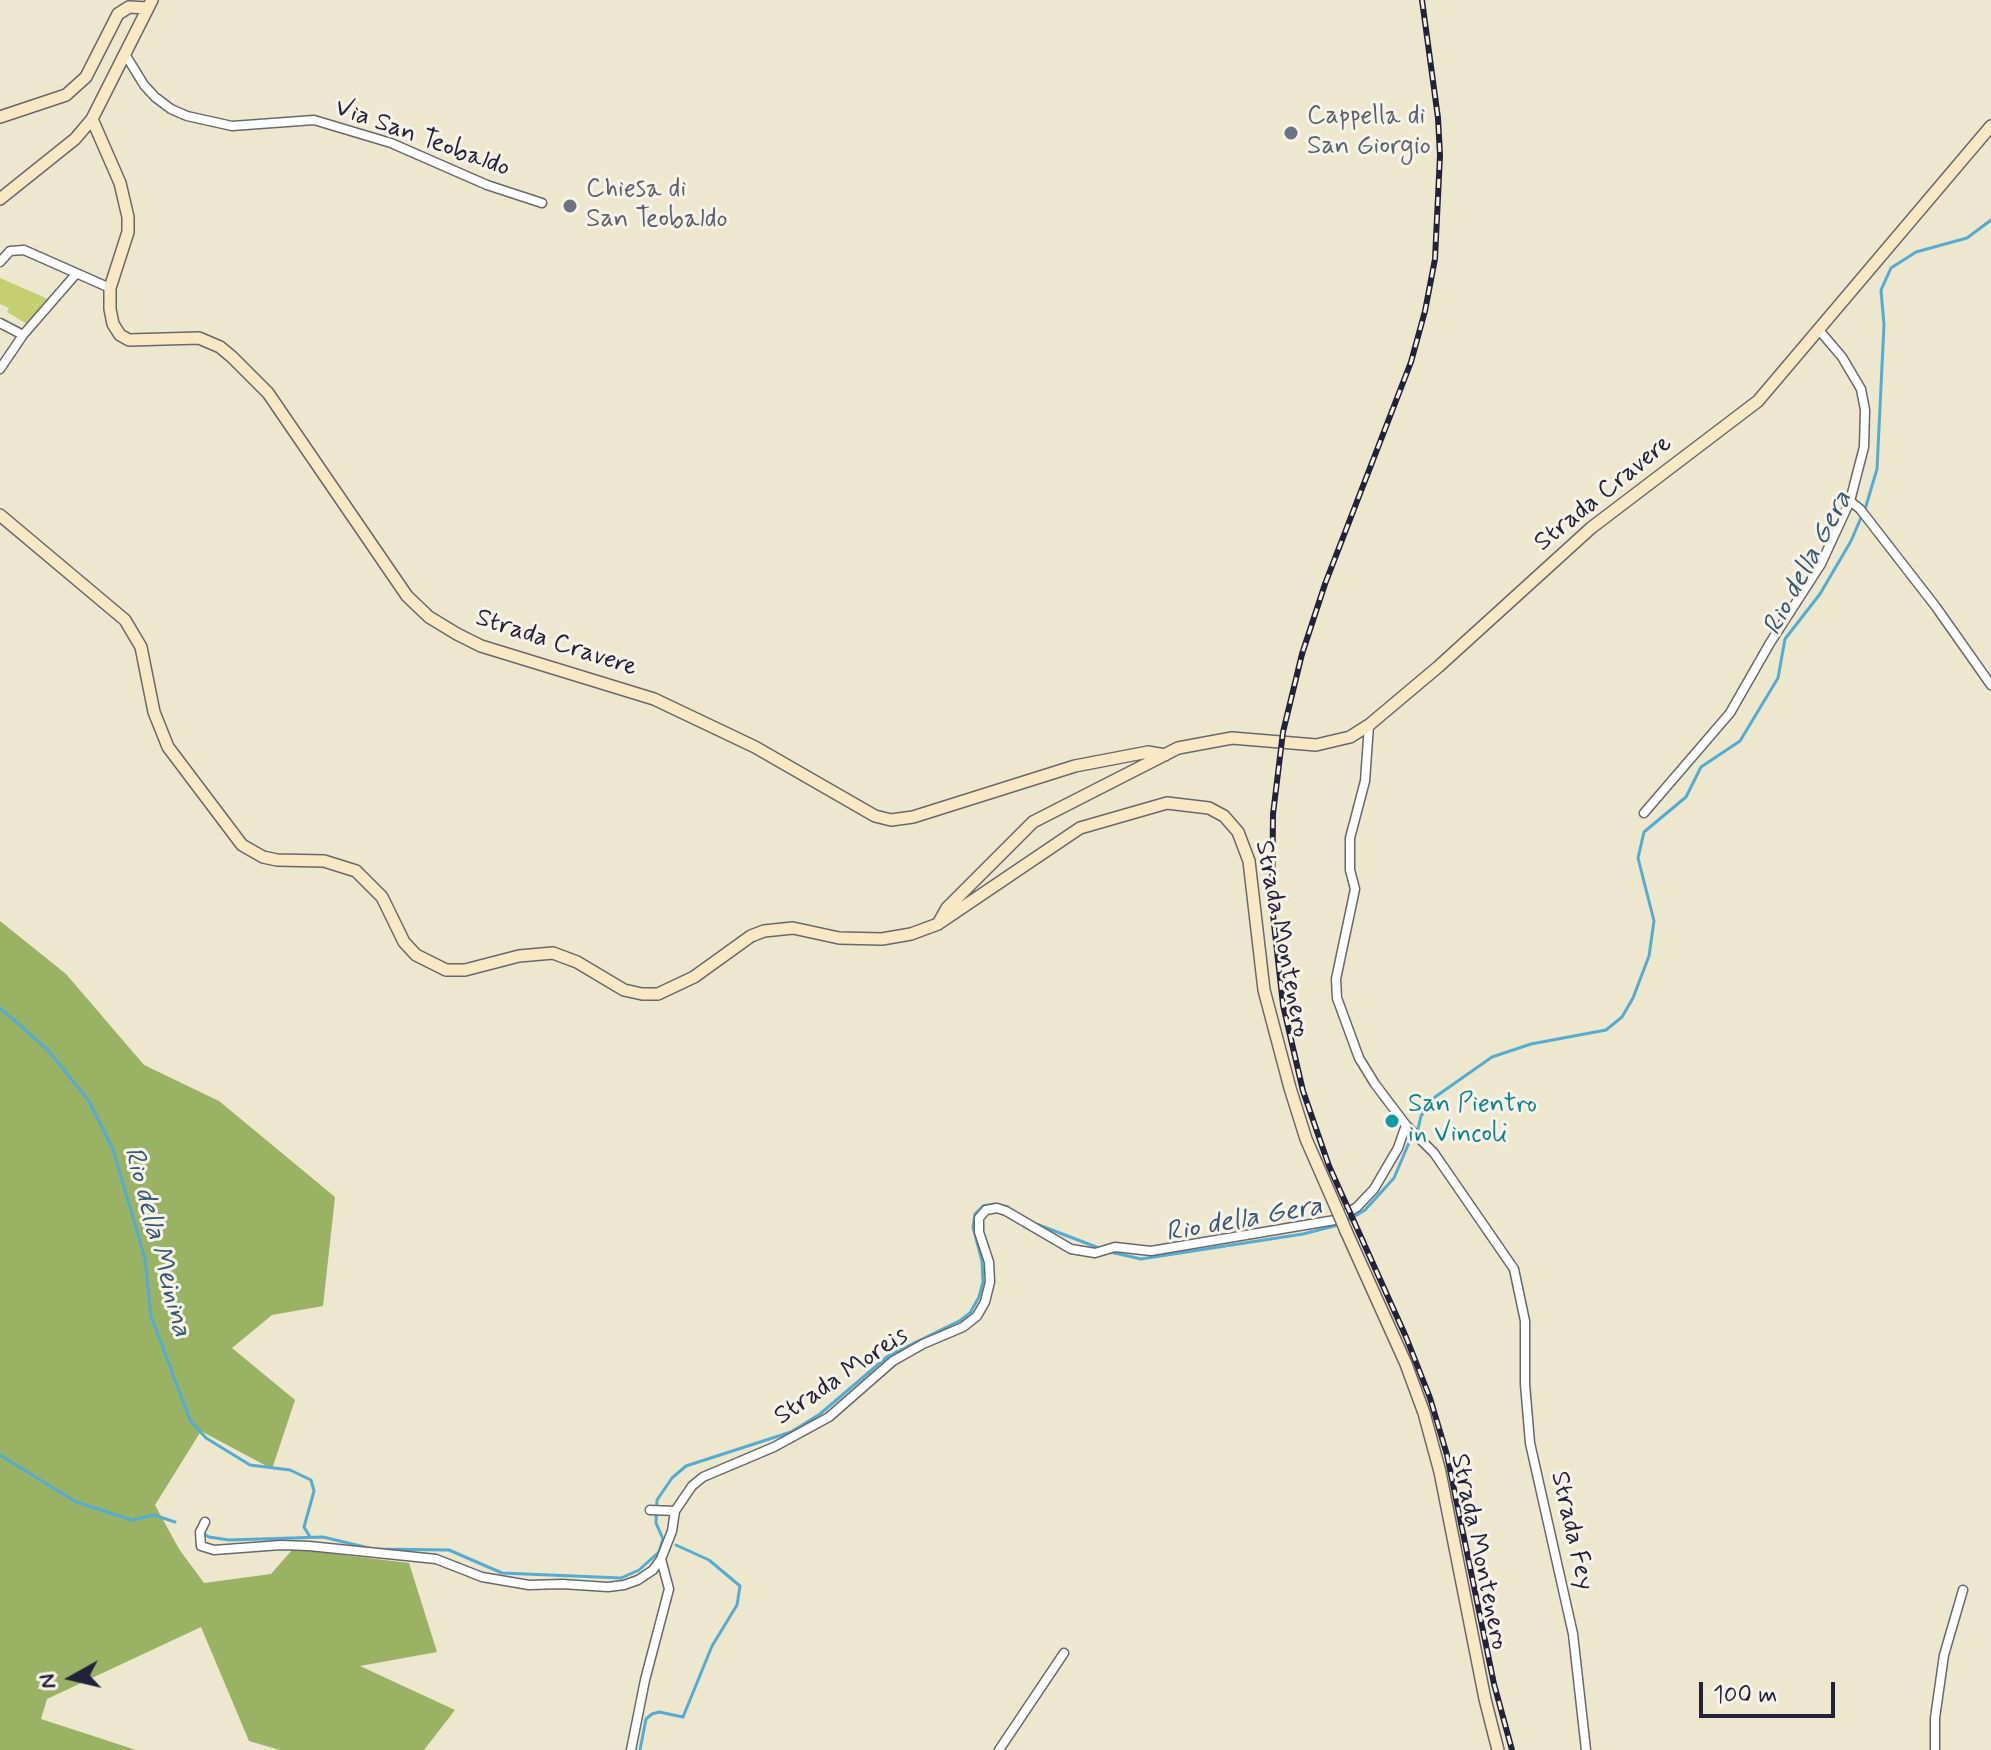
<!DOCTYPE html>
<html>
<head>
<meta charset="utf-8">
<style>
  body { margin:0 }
  #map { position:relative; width:1991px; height:1750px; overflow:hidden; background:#ede7cd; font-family:Mynerve,sans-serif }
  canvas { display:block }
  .north { position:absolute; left:32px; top:1638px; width:80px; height:80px; -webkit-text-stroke:6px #f7f3e8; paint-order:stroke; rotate:262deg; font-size:22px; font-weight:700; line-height:32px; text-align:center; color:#22223b }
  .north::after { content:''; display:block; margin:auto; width:28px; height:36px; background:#22223b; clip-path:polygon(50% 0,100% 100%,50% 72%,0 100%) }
  .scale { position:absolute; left:1699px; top:1682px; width:136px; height:36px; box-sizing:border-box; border:4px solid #22223b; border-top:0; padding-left:10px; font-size:24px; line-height:28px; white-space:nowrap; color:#22223b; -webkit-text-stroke:6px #f7f3e8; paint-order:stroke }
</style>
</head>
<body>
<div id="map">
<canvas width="1991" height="1750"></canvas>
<div class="north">N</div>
<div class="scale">100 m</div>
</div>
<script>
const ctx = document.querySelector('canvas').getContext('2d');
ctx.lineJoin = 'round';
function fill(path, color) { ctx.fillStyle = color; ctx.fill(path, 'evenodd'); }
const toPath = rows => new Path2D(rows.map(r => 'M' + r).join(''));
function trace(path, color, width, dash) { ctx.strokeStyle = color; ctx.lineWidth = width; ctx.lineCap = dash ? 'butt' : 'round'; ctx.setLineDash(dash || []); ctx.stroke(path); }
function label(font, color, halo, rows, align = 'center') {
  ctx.font = font + ' Mynerve,sans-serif'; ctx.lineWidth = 6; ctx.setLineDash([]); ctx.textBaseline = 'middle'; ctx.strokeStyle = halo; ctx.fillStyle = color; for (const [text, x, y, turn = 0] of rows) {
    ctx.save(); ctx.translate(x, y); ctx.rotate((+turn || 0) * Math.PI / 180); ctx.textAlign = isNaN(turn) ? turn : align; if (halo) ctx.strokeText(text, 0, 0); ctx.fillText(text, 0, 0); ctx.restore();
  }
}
const green = toPath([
  [0,278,48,299,27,324,7,312,9,308,0,304]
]);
const forest = toPath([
  [0,921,66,974,144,1065,219,1101,335,1197,323,1306,272,1315,232,1348,295,1400,272,1469,201,1431,155,1505,179,1549,204,1583,271,1574,293,1549,409,1563,437,1652,360,1666,455,1710,424,1750,280,1750,249,1741,201,1627,47,1699,41,1719,136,1750,0,1750]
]);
const stream = toPath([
  [0,1008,48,1050,89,1101,113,1149,145,1259,151,1316,190,1420,206,1438,250,1465,290,1470,311,1480,314,1491,304,1527,310,1537],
  [1031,1222,1099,1248],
  [1345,1222,1365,1210,1394,1178,1408,1145,1418,1129,1421,1116,1435,1097,1492,1057,1531,1044,1606,1030,1622,1017,1633,998,1649,956,1654,921,1638,858,1644,832,1686,797,1701,767,1740,741,1778,678,1785,639,1820,594,1851,541,1866,506,1877,469,1884,325,1881,290,1891,268,1916,252,1967,238,1991,220],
  [1110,1252,1141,1259,1303,1234,1338,1225],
  [0,1455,76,1502,132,1520,154,1515,175,1522],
  [201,1532,209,1537,229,1540,323,1537,373,1549,449,1550,502,1573,621,1578,639,1570,659,1552,663,1539,656,1523,657,1500,672,1478,686,1466,791,1432,820,1414,888,1356,961,1320,970,1313,979,1297,983,1282,982,1261,973,1227,975,1214,983,1206,995,1204,1008,1207],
  [640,1750,646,1719,652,1714,659,1712,683,1717,712,1646,737,1605,740,1586,709,1560,676,1545]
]);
const street = toPath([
  [125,54,144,85,155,97,171,109,187,116,232,126,314,120,391,143,487,185,542,203],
  [0,262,10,251,24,250,110,288],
  [0,323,23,335],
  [1819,330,1842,357,1861,389,1865,410,1864,447,1850,501,1860,509,1936,607,1991,685],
  [0,369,23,335,76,274],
  [1369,725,1365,781,1350,838,1350,870,1355,889,1336,979,1337,998,1359,1058,1375,1084,1406,1125,1434,1153,1514,1269,1525,1321,1525,1384,1530,1443,1573,1634,1586,1750],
  [1644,813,1730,713,1770,643,1821,564,1850,501],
  [650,1510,675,1511],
  [205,1522,200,1532,201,1546,214,1550,281,1545,309,1546,436,1559,482,1577,529,1585,562,1584,608,1587,624,1585,638,1580,653,1570,661,1559,672,1531,675,1511,692,1486,703,1477,774,1447,829,1417,893,1361,923,1344,963,1327,977,1316,985,1302,990,1282,989,1262,979,1232,979,1218,986,1210,997,1208,1006,1211,1071,1249,1095,1253,1115,1247,1151,1251,1335,1220,1357,1207,1374,1189,1398,1148,1406,1125],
  [631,1750,645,1680,669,1589,661,1559],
  [999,1750,1064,1653],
  [1935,1750,1935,1718,1944,1655,1963,1590]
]);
const secondary = toPath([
  [0,117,66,95,86,77,118,14,129,7,148,8],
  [92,119,120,183,128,217,128,232,110,288,110,309,113,324,120,335,129,340,199,338,220,347,232,357,268,393,407,596,429,617,457,634,481,646,654,699,755,747,875,816,891,820,913,817,1075,766,1148,752,1165,755],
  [0,199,75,139,92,119,152,0],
  [0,515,125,620,141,647,154,712,168,747,242,845,263,857,277,860,324,861,356,871,382,897,404,942,416,955,446,970,465,970,519,956,553,953,577,962,624,990,642,994,658,994,694,977,751,936,764,931,793,928,839,938,882,939,911,934,938,924,1080,828,1167,803,1209,808,1224,816,1238,832,1249,861,1264,990,1290,1088,1306,1139,1338,1212],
  [938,924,947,908,1033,822,1178,748,1232,738,1316,745,1350,737,1369,725,1438,667,1591,528,1758,401,1991,126],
  [1346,1231,1406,1364,1424,1413,1440,1472,1485,1699,1498,1750]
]);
const rail = toPath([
  [1422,0,1438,118,1440,155,1435,259,1425,311,1411,362,1325,584,1302,654,1283,732,1273,814,1272,906,1283,1005,1303,1091,1329,1166,1406,1337,1430,1398,1447,1455,1494,1684,1512,1750]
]);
const secondaryBridge = toPath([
  [1338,1212,1346,1231]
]);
const markers = [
  [1291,133,8,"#6b7280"],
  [570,206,8,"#6b7280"],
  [1392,1121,8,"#0f9aa8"]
];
const worshipNames = [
  ["Cappella di",1307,118],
  ["San Giorgio",1307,148],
  ["Chiesa di",586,191],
  ["San Teobaldo",586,221]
];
const streetNames = [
  ["Via San Teobaldo",422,139,20],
  ["Strada Cravere",1604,494,-39],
  ["Strada Cravere",556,644,18],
  ["Strada Montenero",1281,939,79],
  ["Strada Moreis",842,1377,-34],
  ["Strada Fey",1571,1531,77],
  ["Strada Montenero",1478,1552,78]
];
const cultureNames = [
  ["San Pientro",1408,1106],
  ["in Vincoli",1408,1136]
];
const waterNames = [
  ["Rio della Gera",1809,564,-62],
  ["Rio della Gera",1244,1221,-10],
  ["Rio della Meinina",156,1242,75]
];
fill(green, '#c3d072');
fill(forest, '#9ab264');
trace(stream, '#55acd2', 3);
trace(street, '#69676e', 11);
trace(secondary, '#69676e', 14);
trace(street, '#fff', 8);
trace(secondary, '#f8e8c3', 11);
trace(rail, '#22223b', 6);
trace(rail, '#f7f3e8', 3, [9]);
trace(secondaryBridge, '#69676e', 14, []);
trace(secondaryBridge, '#f8e8c3', 11);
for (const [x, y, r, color] of markers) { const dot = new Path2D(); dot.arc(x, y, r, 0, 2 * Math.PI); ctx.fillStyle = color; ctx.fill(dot); trace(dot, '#f7f3e8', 3); }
label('26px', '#5b616d', '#f7f3e8', worshipNames, 'left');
label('26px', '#22223b', '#f7f3e8', streetNames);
label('26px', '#0d838f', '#f7f3e8', cultureNames, 'left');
label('italic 28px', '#365977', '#f7f3e8', waterNames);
</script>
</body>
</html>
